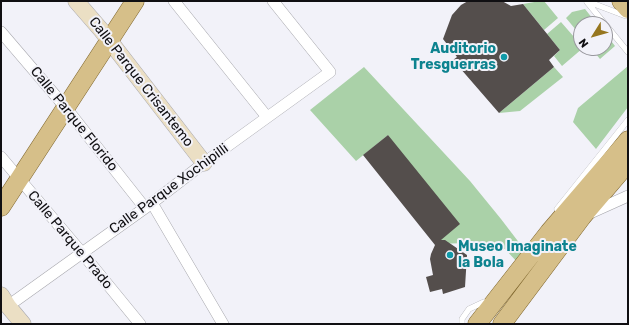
<!DOCTYPE html>
<html>
<head>
<meta charset="utf-8">
<style>
  body { margin:0 }
  #map { position:relative; width:629px; height:325px; overflow:hidden; background:#f2f2f9; font-family:Rubik,sans-serif }
  canvas { display:block }
  .frame { position:absolute; inset:0; border:2px solid #100f12; pointer-events:none }
  .north { position:absolute; left:573px; top:16px; width:40px; height:40px; box-sizing:border-box; background:#f2f2f9; border:1px solid #98979d; border-radius:50%; rotate:233deg; font-size:11px; font-weight:700; line-height:16px; text-align:center; color:#100f12 }
  .north::after { content:''; display:block; margin:auto; width:14px; height:18px; background:#96761f; clip-path:polygon(50% 0,100% 100%,50% 72%,0 100%) }
</style>
</head>
<body>
<div id="map">
<canvas width="629" height="325"></canvas>
<div class="frame"></div>
<div class="north">N</div>
</div>
<script>
const ctx = document.querySelector('canvas').getContext('2d');
ctx.lineJoin = 'round';
function fill(path, color) { ctx.fillStyle = color; ctx.fill(path, 'evenodd'); }
const toPath = rows => new Path2D(rows.map(r => 'M' + r).join(''));
function trace(path, color, width, dash) { ctx.strokeStyle = color; ctx.lineWidth = width; ctx.lineCap = dash ? 'butt' : 'round'; ctx.setLineDash(dash || []); ctx.stroke(path); }
function label(font, color, halo, rows, align = 'center') {
  ctx.font = font + ' Rubik,sans-serif'; ctx.lineWidth = 4; ctx.setLineDash([]); ctx.textBaseline = 'middle'; ctx.strokeStyle = halo; ctx.fillStyle = color; for (const [text, x, y, turn = 0] of rows) {
    ctx.save(); ctx.translate(x, y); ctx.rotate((+turn || 0) * Math.PI / 180); ctx.textAlign = isNaN(turn) ? turn : align; if (halo) ctx.strokeText(text, 0, 0); ctx.fillText(text, 0, 0); ctx.restore();
  }
}
const green = toPath([
  [540,1,544,1,558,18,544,30,523,4],
  [585,9,597,24,581,24,581,36,566,18,572,12],
  [561,22,581,45,581,48,583,48,562,66,554,56,560,50,547,34],
  [605,33,615,46,600,59,591,48,605,48],
  [628,66,628,107,596,149,573,122,578,108],
  [364,67,470,181,501,219,527,253,518,263,505,249,468,248,468,243,435,244,388,135,356,161,310,110],
  [554,67,563,77,520,111,499,113]
]);
const building = toPath([
  [468,1,502,1,511,6,523,4,560,50,549,60,554,67,499,113,453,60,457,57,443,39,452,15,461,5],
  [388,135,460,224,441,240,445,240,467,255,465,287,443,294,442,289,430,292,426,277,433,275,430,259,431,254,435,245,363,155]
]);
const service = toPath([
  [587,2,628,52],
  [589,2,626,16],
  [557,209,628,120],
  [462,324,462,319,469,309,484,302,489,302]
]);
const minor = toPath([
  [174,1,267,117],
  [1,32,66,108,145,208],
  [1,157,82,253,140,324],
  [152,203,223,324],
  [588,214,628,196],
  [8,306,82,253,152,203,204,163,330,72,273,1]
]);
const secondary = toPath([
  [76,1,102,31,204,163],
  [1,295,8,306,23,324]
]);
const primary = toPath([
  [621,1,628,9],
  [1,207,135,1],
  [477,324,549,232,628,140],
  [502,324,582,217,628,163]
]);
const markers = [
  [504,57,4,"#0f9aa8"],
  [450,255,4,"#0f9aa8"]
];
const cultureNames = [
  ["Auditorio",496,49],
  ["Tresguerras",496,65],
  ["Museo Imaginate",458,247,"left"],
  ["la Bola",458,263,"left"]
];
const streetNames = [
  ["Calle Parque Crisantemo",141,82,52],
  ["Calle Parque Florido",74,119,51],
  ["Calle Parque Xochipilli",169,189,-36],
  ["Calle Parque Prado",70,240,50]
];
fill(green, '#aad1a8');
fill(building, '#544e4c');
trace(service, '#a8a8ae', 6);
trace(minor, '#a8a8ae', 12);
trace(secondary, '#a8a8ae', 17);
trace(primary, '#7f662d', 19);
trace(service, '#fff', 5.5);
trace(minor, '#fff', 11);
trace(secondary, '#ebdfc4', 16);
trace(primary, '#d6bf89', 18);
for (const [x, y, r, color] of markers) { const dot = new Path2D(); dot.arc(x, y, r, 0, 2 * Math.PI); ctx.fillStyle = color; ctx.fill(dot); trace(dot, '#f2f2f9', 1.5); }
label('bold 14px', '#0d838f', '#f2f2f9', cultureNames, 'right');
label('14px', '#100f12', '#f2f2f9', streetNames);
</script>
</body>
</html>
